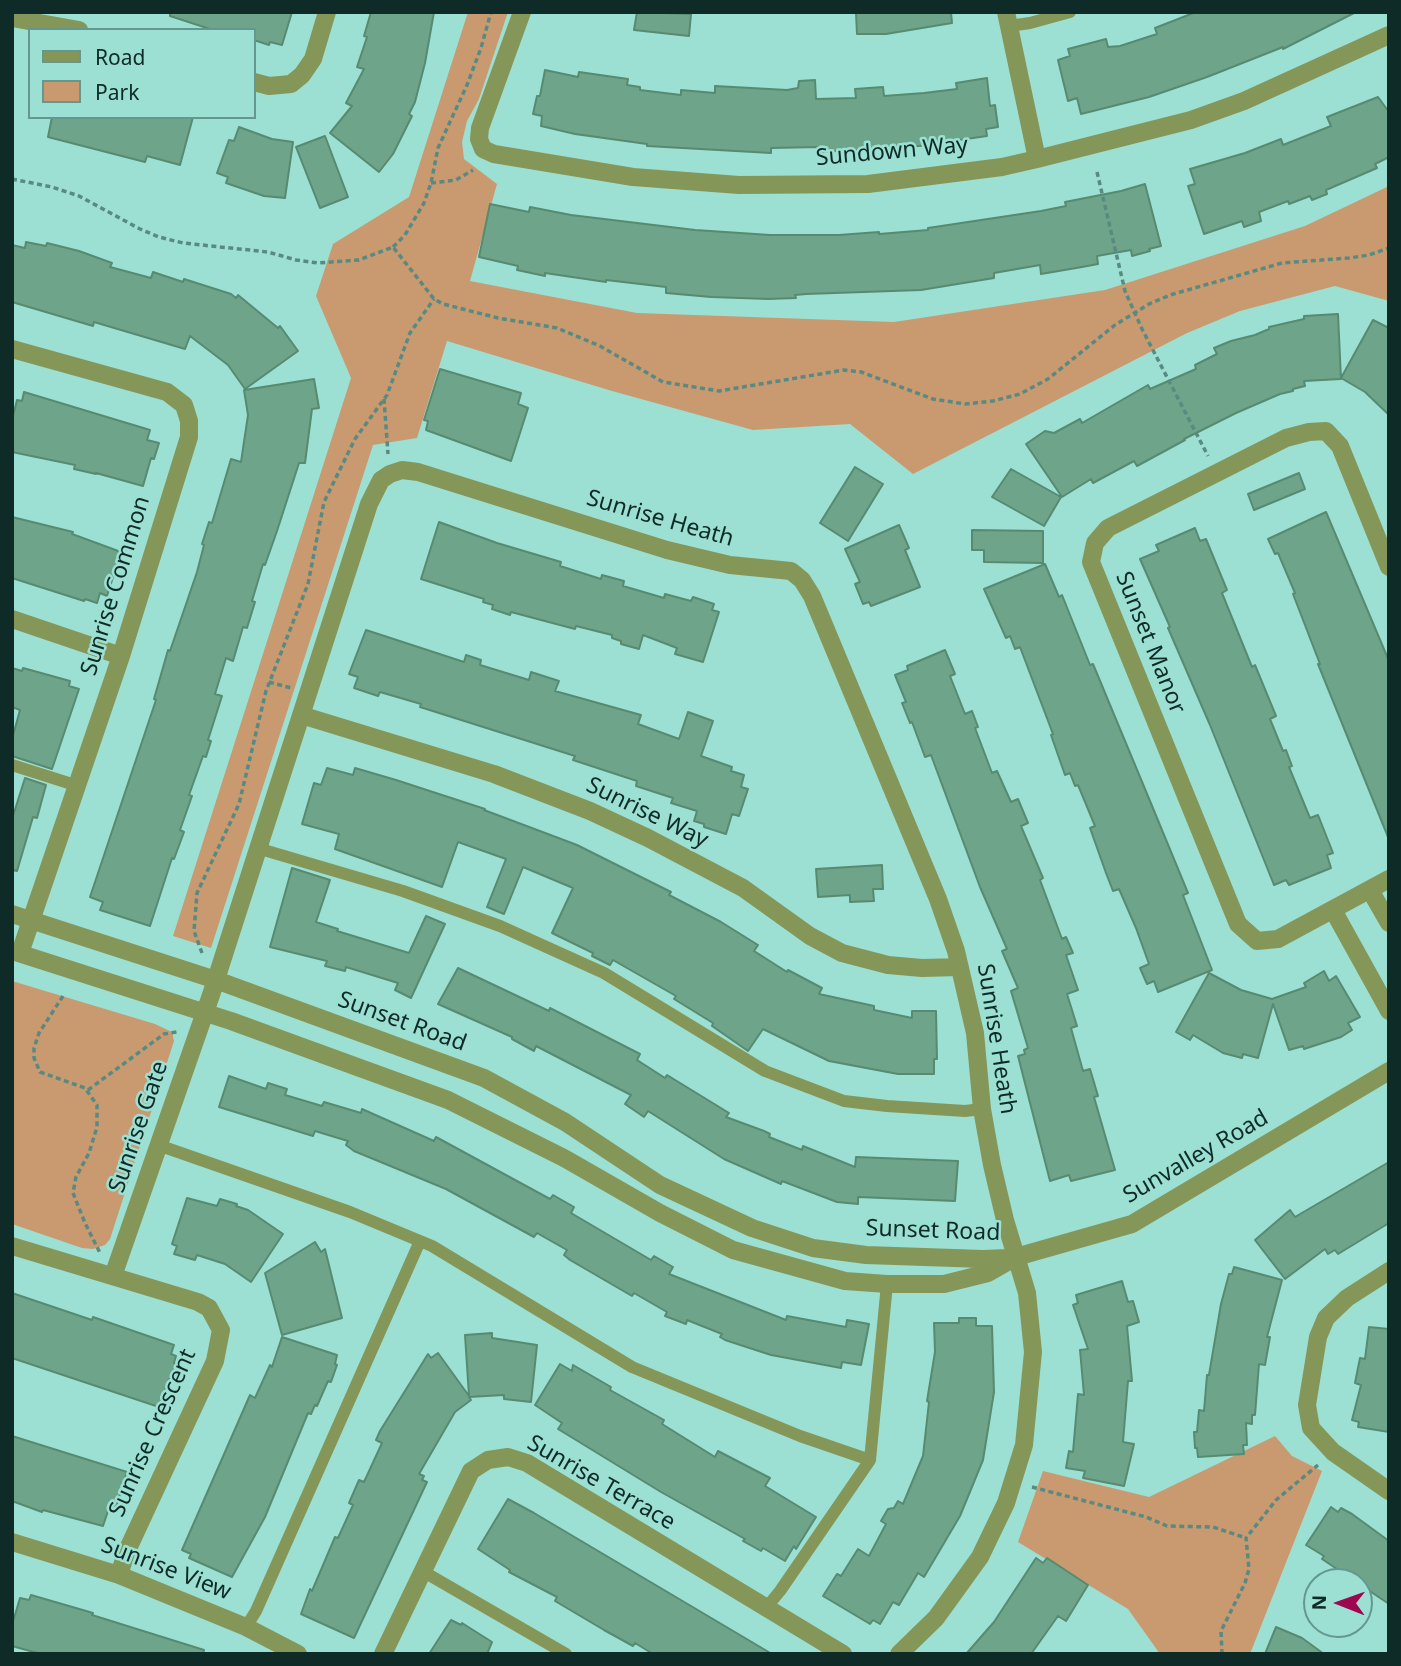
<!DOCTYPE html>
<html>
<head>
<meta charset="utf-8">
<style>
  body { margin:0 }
  #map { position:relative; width:1401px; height:1666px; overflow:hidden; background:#9ce0d3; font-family:"Noto Sans",sans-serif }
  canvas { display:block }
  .frame { position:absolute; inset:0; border:14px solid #0f2b27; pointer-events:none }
  .legend { position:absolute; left:28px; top:28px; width:228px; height:91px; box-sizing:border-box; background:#9ce0d3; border:2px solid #64988e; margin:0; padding:9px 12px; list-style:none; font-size:21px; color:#0f2b27 }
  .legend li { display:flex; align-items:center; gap:14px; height:35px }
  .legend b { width:35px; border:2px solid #64988e }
  .north { position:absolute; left:1303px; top:1568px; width:70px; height:70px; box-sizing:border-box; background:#9ce0d3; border:2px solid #64988e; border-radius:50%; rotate:271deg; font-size:19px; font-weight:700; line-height:28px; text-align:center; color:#0f2b27 }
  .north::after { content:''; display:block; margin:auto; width:24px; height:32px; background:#9e074f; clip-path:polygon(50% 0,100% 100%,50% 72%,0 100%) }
</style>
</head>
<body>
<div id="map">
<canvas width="1401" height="1666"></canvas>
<div class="frame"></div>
<ul class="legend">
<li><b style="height:9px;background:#859659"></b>Road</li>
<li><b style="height:19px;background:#c99970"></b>Park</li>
</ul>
<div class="north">N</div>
</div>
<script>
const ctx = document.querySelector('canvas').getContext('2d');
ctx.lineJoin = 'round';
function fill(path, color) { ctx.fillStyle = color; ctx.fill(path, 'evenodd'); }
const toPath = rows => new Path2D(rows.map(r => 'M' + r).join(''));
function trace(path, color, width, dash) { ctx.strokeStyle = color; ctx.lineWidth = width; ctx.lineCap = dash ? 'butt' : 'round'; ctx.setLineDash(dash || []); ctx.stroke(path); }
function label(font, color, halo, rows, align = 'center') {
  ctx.font = font + ' "Noto Sans",sans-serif'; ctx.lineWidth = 5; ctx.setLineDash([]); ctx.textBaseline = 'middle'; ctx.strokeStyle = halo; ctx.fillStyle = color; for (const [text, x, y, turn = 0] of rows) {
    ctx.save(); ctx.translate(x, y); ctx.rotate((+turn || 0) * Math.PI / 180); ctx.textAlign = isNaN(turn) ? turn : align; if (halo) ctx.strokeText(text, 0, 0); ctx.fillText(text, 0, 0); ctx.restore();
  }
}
const green = toPath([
  [468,12,508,12,479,99,467,121,462,142,464,159,497,184,470,281,637,313,894,322,1105,290,1305,226,1389,186,1389,301,1335,286,1240,311,1187,333,913,474,850,424,753,430,612,391,447,341,417,438,373,445,211,948,173,936,351,378,316,296,333,244,409,197],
  [12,981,155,1024,172,1032,174,1041,110,1239,105,1245,93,1249,82,1248,12,1224],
  [1275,1436,1292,1456,1322,1471,1250,1654,1160,1654,1128,1609,1018,1542,1043,1471,1149,1497]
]);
const building = toPath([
  [170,12,292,12,282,45,270,42,269,45,254,40,254,30,213,30,170,16,170,12],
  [371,12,434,12,425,63,415,102,409,114,412,116,393,154,379,172,330,133,352,106,346,103,364,69,357,67,367,37,364,36,371,12],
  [637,12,691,14,689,36,634,30,637,12],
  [951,12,952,23,886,34,857,34,856,13,951,12],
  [1196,12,1356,12,1283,49,1283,47,1207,77,1149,97,1081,114,1077,98,1068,101,1058,60,1070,56,1068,49,1106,39,1108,47,1120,46,1157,34,1155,28,1196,12],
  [545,70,578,77,579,72,628,79,627,85,640,87,640,90,681,95,681,90,715,93,715,86,787,90,798,88,799,81,815,80,816,99,856,98,855,89,883,87,884,96,924,93,957,89,956,83,987,78,990,106,995,105,998,127,986,129,987,136,959,140,960,146,936,149,935,145,821,152,820,147,771,148,771,153,647,146,647,144,575,134,541,126,542,116,533,114,537,96,540,96,545,70],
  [1378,97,1389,112,1389,157,1375,164,1377,168,1326,190,1327,194,1312,200,1310,196,1289,204,1288,201,1259,212,1261,221,1244,227,1242,221,1204,234,1188,186,1195,184,1190,169,1245,153,1281,139,1283,145,1331,126,1327,117,1378,97],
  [52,117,193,117,180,165,147,156,145,162,48,137,52,117],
  [239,127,272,139,293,142,285,198,264,196,226,183,228,177,217,173,229,140,234,141,239,127],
  [325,136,348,197,320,208,296,147,325,136],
  [1145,184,1161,246,1149,249,1150,251,1132,256,1131,250,1097,256,1098,264,1082,267,1041,274,1040,265,994,273,994,278,921,290,806,294,795,295,796,298,768,299,711,297,666,293,666,287,606,280,606,282,545,273,545,276,517,270,518,266,479,257,490,204,529,212,530,207,571,215,695,230,770,235,839,235,879,232,879,234,928,230,928,228,1041,211,1066,206,1065,202,1121,191,1145,184],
  [26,242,46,246,47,243,79,251,112,263,110,267,151,278,153,272,183,282,184,279,231,294,236,298,238,295,278,328,280,326,298,351,245,389,228,365,190,336,185,349,94,322,93,326,12,302,12,245,25,248,26,242],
  [1338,314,1341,379,1304,381,1305,386,1293,389,1293,391,1280,394,1236,413,1184,439,1185,440,1137,466,1134,461,1093,483,1091,479,1062,497,1026,444,1045,431,1054,433,1080,419,1082,423,1148,385,1150,389,1196,369,1195,365,1217,354,1214,348,1231,341,1255,335,1269,329,1269,327,1304,319,1304,316,1338,314],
  [1373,320,1389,328,1389,415,1365,392,1341,378,1373,320],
  [440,369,521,393,518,404,528,408,511,461,426,430,428,421,424,420,440,369],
  [314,379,319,408,312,409,305,463,299,463,277,531,265,565,263,564,252,601,255,602,247,628,243,627,233,661,226,658,215,694,222,696,208,740,211,741,206,757,203,756,189,795,192,796,180,830,184,832,174,859,172,858,150,926,100,910,103,902,90,897,156,700,154,699,168,650,170,651,197,572,204,545,202,544,209,522,212,523,231,459,241,462,248,415,244,390,314,379],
  [24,392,150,430,147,440,159,443,154,459,151,458,143,486,96,473,96,474,74,469,75,465,12,452,12,420,17,400,22,401,24,392],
  [855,467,883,484,848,541,820,523,855,467],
  [1011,469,1061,497,1044,526,992,497,1011,469],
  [1299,473,1305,489,1254,510,1248,494,1299,473],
  [1326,512,1389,661,1388,837,1318,664,1320,664,1293,594,1295,593,1278,553,1275,554,1268,539,1326,512],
  [12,517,73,532,72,534,121,552,107,596,100,593,97,603,85,599,84,601,12,578,12,517],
  [439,522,497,543,561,562,560,566,601,579,602,575,624,581,623,586,664,598,665,594,691,601,693,597,714,604,712,610,719,612,703,662,675,654,677,648,643,635,639,649,621,644,621,641,612,638,612,635,576,626,575,629,511,612,510,615,492,609,493,605,483,602,484,599,421,579,439,522],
  [899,525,909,548,905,550,920,587,871,606,869,602,863,604,855,584,860,582,845,549,899,525],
  [1195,528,1200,541,1206,539,1227,590,1222,593,1252,667,1255,665,1276,716,1270,719,1283,751,1286,750,1292,766,1289,767,1310,818,1318,815,1333,853,1327,855,1331,868,1289,885,1286,880,1274,885,1210,725,1168,628,1170,627,1140,559,1159,551,1156,545,1195,528],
  [972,530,1043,531,1043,563,984,562,984,550,972,550,972,530],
  [1045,564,1059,597,1062,595,1090,665,1093,664,1150,801,1188,893,1183,895,1212,970,1158,992,1154,981,1147,984,1140,968,1149,964,1136,928,1119,889,1113,891,1106,873,1090,828,1095,826,1078,785,1075,786,1070,773,1065,775,1051,735,1053,734,1020,647,1015,649,1010,636,1006,638,984,589,1045,564],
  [366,630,464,662,466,655,481,660,480,665,529,680,531,672,559,681,555,691,641,715,638,724,679,739,688,712,713,721,701,756,732,767,731,771,744,775,741,787,748,789,739,816,732,814,726,834,704,827,704,824,694,821,697,811,671,803,673,798,636,786,637,781,573,760,575,756,420,707,421,704,380,692,378,696,354,688,358,677,349,674,366,630],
  [945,650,955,674,950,676,965,714,972,711,978,727,975,728,992,773,997,771,1011,802,1018,799,1028,823,1021,826,1043,878,1040,880,1062,939,1066,937,1073,953,1066,955,1078,990,1067,994,1077,1026,1071,1028,1083,1071,1090,1069,1098,1096,1094,1097,1115,1170,1071,1181,1069,1175,1050,1181,1018,1056,1025,1054,1024,1050,1028,1048,1011,991,1018,988,1002,951,1007,949,980,887,931,755,925,757,912,722,910,723,902,703,906,702,895,675,908,670,907,666,945,650],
  [12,668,22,671,23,668,70,681,69,686,79,689,52,769,12,756,12,739,20,710,12,707,12,668],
  [327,768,353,775,355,768,396,780,485,809,484,810,577,845,671,892,669,895,721,922,758,945,754,951,787,972,788,970,822,988,819,994,874,1006,874,1010,912,1018,912,1011,936,1011,937,1059,934,1059,934,1074,898,1074,829,1061,763,1029,748,1051,712,1026,713,1023,674,999,676,996,613,960,610,965,592,956,593,953,552,933,573,888,523,867,504,914,487,907,506,859,458,842,442,887,335,849,339,834,302,824,314,783,321,785,327,768],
  [25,778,46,785,37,818,33,817,17,871,12,870,12,819,25,778],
  [882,865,883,889,873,889,874,901,850,902,850,895,818,897,816,869,882,865],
  [292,868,330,880,316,922,338,929,337,931,409,953,426,916,445,924,411,998,395,990,398,983,346,967,345,971,325,966,327,961,270,947,292,868],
  [458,968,549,1011,550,1008,640,1054,637,1060,665,1078,667,1075,729,1113,726,1117,764,1131,770,1134,769,1137,802,1150,803,1146,855,1167,856,1157,958,1161,955,1201,858,1197,858,1204,837,1202,782,1181,781,1184,724,1159,648,1111,644,1117,625,1104,631,1095,536,1046,534,1051,512,1039,512,1037,438,1004,458,968],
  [1324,971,1329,981,1336,976,1360,1017,1348,1023,1352,1030,1341,1037,1304,1049,1303,1046,1289,1050,1273,1004,1258,1058,1243,1054,1242,1058,1223,1053,1193,1035,1190,1040,1176,1032,1209,973,1241,990,1272,999,1306,987,1304,983,1324,971],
  [229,1076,266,1089,268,1083,287,1089,285,1095,322,1106,324,1102,361,1113,362,1109,434,1141,436,1137,550,1199,553,1195,574,1207,571,1213,651,1260,654,1256,673,1267,669,1274,786,1320,787,1316,846,1327,847,1320,869,1324,861,1365,842,1362,841,1368,771,1355,725,1340,720,1337,722,1334,687,1320,686,1324,665,1316,667,1312,634,1293,632,1296,570,1260,564,1255,567,1250,537,1233,534,1237,446,1189,354,1151,346,1145,348,1141,315,1131,313,1136,219,1107,229,1076],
  [1389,1162,1389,1223,1338,1254,1335,1250,1328,1254,1325,1249,1285,1279,1255,1240,1290,1210,1295,1217,1389,1162],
  [187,1198,217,1206,220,1199,237,1204,236,1206,248,1210,283,1234,251,1282,225,1264,197,1255,195,1260,174,1254,177,1246,172,1244,187,1198],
  [315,1242,321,1252,325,1249,342,1318,282,1335,265,1273,315,1242],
  [1234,1267,1282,1280,1267,1337,1270,1337,1265,1365,1259,1364,1255,1415,1252,1415,1252,1424,1246,1423,1247,1445,1243,1445,1244,1454,1198,1457,1197,1448,1195,1448,1194,1432,1197,1432,1199,1410,1204,1411,1207,1375,1209,1375,1221,1304,1229,1274,1232,1274,1234,1267],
  [1122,1281,1128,1302,1133,1301,1139,1322,1127,1326,1132,1381,1128,1381,1123,1442,1134,1444,1124,1486,1083,1478,1085,1471,1066,1468,1069,1451,1073,1452,1078,1394,1084,1395,1080,1350,1088,1349,1073,1305,1078,1303,1076,1295,1122,1281],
  [12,1293,92,1320,93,1317,174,1345,171,1354,176,1356,174,1363,177,1364,172,1380,169,1379,159,1407,12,1358,12,1293],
  [959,1318,976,1318,976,1326,992,1326,994,1392,983,1460,960,1516,924,1577,918,1573,899,1605,893,1602,880,1624,873,1620,870,1624,823,1596,837,1574,841,1576,858,1549,869,1556,886,1524,881,1521,888,1509,894,1508,898,1501,903,1504,923,1456,929,1402,927,1401,935,1352,934,1323,959,1323,959,1318],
  [1369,1327,1389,1329,1389,1432,1358,1427,1359,1422,1352,1420,1361,1385,1355,1383,1360,1358,1365,1359,1369,1327],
  [492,1333,492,1338,537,1345,531,1402,504,1399,504,1395,469,1397,471,1400,455,1412,419,1474,424,1476,422,1480,427,1482,354,1638,301,1614,310,1589,312,1591,335,1537,338,1538,353,1505,349,1503,359,1480,364,1482,382,1443,376,1440,380,1431,428,1354,431,1358,438,1353,469,1396,465,1335,492,1333],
  [282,1337,337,1355,335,1364,337,1365,331,1382,328,1381,317,1406,315,1405,311,1414,308,1413,265,1517,232,1577,189,1558,191,1554,182,1550,250,1395,255,1398,270,1365,272,1367,282,1337],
  [560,1364,572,1371,573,1365,611,1387,610,1390,664,1420,662,1424,715,1457,718,1451,770,1478,765,1486,816,1517,796,1549,794,1546,785,1561,763,1548,761,1551,743,1541,745,1539,661,1492,558,1429,562,1423,535,1405,560,1364],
  [12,1436,127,1472,116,1507,110,1505,103,1526,43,1510,42,1512,12,1501,12,1436],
  [508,1499,534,1513,772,1654,653,1654,635,1643,633,1646,604,1630,555,1601,557,1597,509,1572,510,1570,478,1549,508,1499],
  [1331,1507,1338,1512,1341,1508,1352,1514,1389,1541,1389,1604,1322,1559,1324,1556,1306,1545,1331,1507],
  [1036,1558,1043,1563,1047,1558,1088,1585,1066,1621,1058,1616,1031,1654,966,1654,994,1622,1036,1558],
  [31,1595,93,1613,92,1615,204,1650,203,1654,41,1654,12,1646,12,1625,20,1598,29,1600,31,1595],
  [451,1620,461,1625,462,1623,492,1642,487,1654,429,1654,451,1620],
  [1276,1627,1302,1638,1324,1654,1265,1654,1276,1627]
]);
const path = toPath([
  [1097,172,1125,291,1142,329,1208,456],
  [12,179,52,187,79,196,140,229,159,237,183,243,268,252,296,260,318,263,359,260,393,247,434,299,443,304,498,318,557,328,600,346,663,382,719,391,844,370,861,372,933,399,965,404,993,401,1020,394,1048,379,1115,325,1149,304,1170,295,1282,263,1349,258,1369,255,1389,248],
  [431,183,456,180,473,170],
  [393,247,405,235,424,203,431,183,438,148,467,85,481,48,491,12],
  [384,399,388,454],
  [269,682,291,688],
  [202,953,194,931,197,893,239,804,266,691,308,584,324,502,355,439,387,395,410,333,434,299],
  [63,996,39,1033,34,1048,34,1058,40,1072,85,1088,97,1105,97,1127,89,1153,76,1177,73,1193,85,1223,100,1253],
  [88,1090,164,1034,177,1032],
  [1032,1487,1146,1517,1167,1526,1213,1527,1246,1538],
  [1222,1654,1221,1631,1245,1583,1249,1569,1246,1538,1276,1500,1318,1465]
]);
const service = toPath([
  [1009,26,1030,23,1070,12],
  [12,765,78,786],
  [257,848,403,891,500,926,604,973,765,1071,844,1101,887,1106,965,1111,982,1109],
  [158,1145,350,1212,432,1246,632,1367,800,1436,870,1460],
  [424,1572,566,1654],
  [766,1608,780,1591,870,1460,887,1284],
  [246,1627,256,1611,420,1241]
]);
const minor = toPath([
  [522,12,480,128,479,139,483,149,494,154,633,177,739,185,868,184,1002,167,1037,159,1191,120,1244,101,1389,35],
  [1006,12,1037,159],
  [12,18,79,30],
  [254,82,269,86,291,84,302,75,313,59,327,12],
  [12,349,167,392,184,405,189,421,189,437,121,656,20,953],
  [1389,567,1340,446,1326,431,1309,432,1286,438,1108,528,1095,543,1091,562,1238,924,1257,941,1278,939,1389,879],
  [12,619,121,656],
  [301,715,494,774,590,811,648,838,743,888,810,936,842,953,888,965,922,968,960,967],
  [1370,890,1389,923],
  [1333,910,1389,1011],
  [12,1246,198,1302,209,1308,221,1330,215,1361,126,1553,119,1575],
  [1389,1271,1347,1298,1326,1318,1318,1337,1307,1405,1311,1428,1333,1452,1389,1491],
  [113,1276,211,995,369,504,381,480,390,474,402,470,418,472,667,550,730,565,791,571,802,580,812,596,938,899,956,951,975,1033,982,1109,992,1165,1005,1220,1027,1293,1033,1352,1024,1445,1006,1503,980,1557,936,1618,899,1654],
  [12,1542,119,1575,246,1627,298,1654],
  [383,1654,471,1471,488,1460,508,1457,527,1463,843,1654]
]);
const tertiary = toPath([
  [12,914,216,980,484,1078,565,1122,660,1185,752,1228,813,1248,866,1255,983,1259,1009,1258],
  [12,951,231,1021,448,1100,564,1158,660,1213,733,1250,845,1281,887,1284,944,1284,988,1273,1016,1257,1132,1224,1389,1071]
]);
const streetNames = [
  ["Sundown Way",892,152,-5],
  ["Sunrise Heath",660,519,16],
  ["Sunrise Common",116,586,-73],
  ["Sunset Manor",1150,643,68],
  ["Sunrise Way",647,813,26],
  ["Sunset Road",402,1022,20],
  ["Sunrise Heath",996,1039,81],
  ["Sunrise Gate",139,1127,-71],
  ["Sunvalley Road",1196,1157,-30],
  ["Sunset Road",933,1231,2],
  ["Sunrise Crescent",153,1433,-66],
  ["Sunrise Terrace",601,1483,30],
  ["Sunrise View",166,1569,21]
];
fill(green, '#c99970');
fill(building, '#6ea489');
trace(building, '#568b71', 2);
trace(path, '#598a81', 3.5, [5, 3.5]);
trace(service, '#859659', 12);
trace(minor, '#859659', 18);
trace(tertiary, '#859659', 18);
label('23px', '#0f2b27', '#9ce0d3', streetNames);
</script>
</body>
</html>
